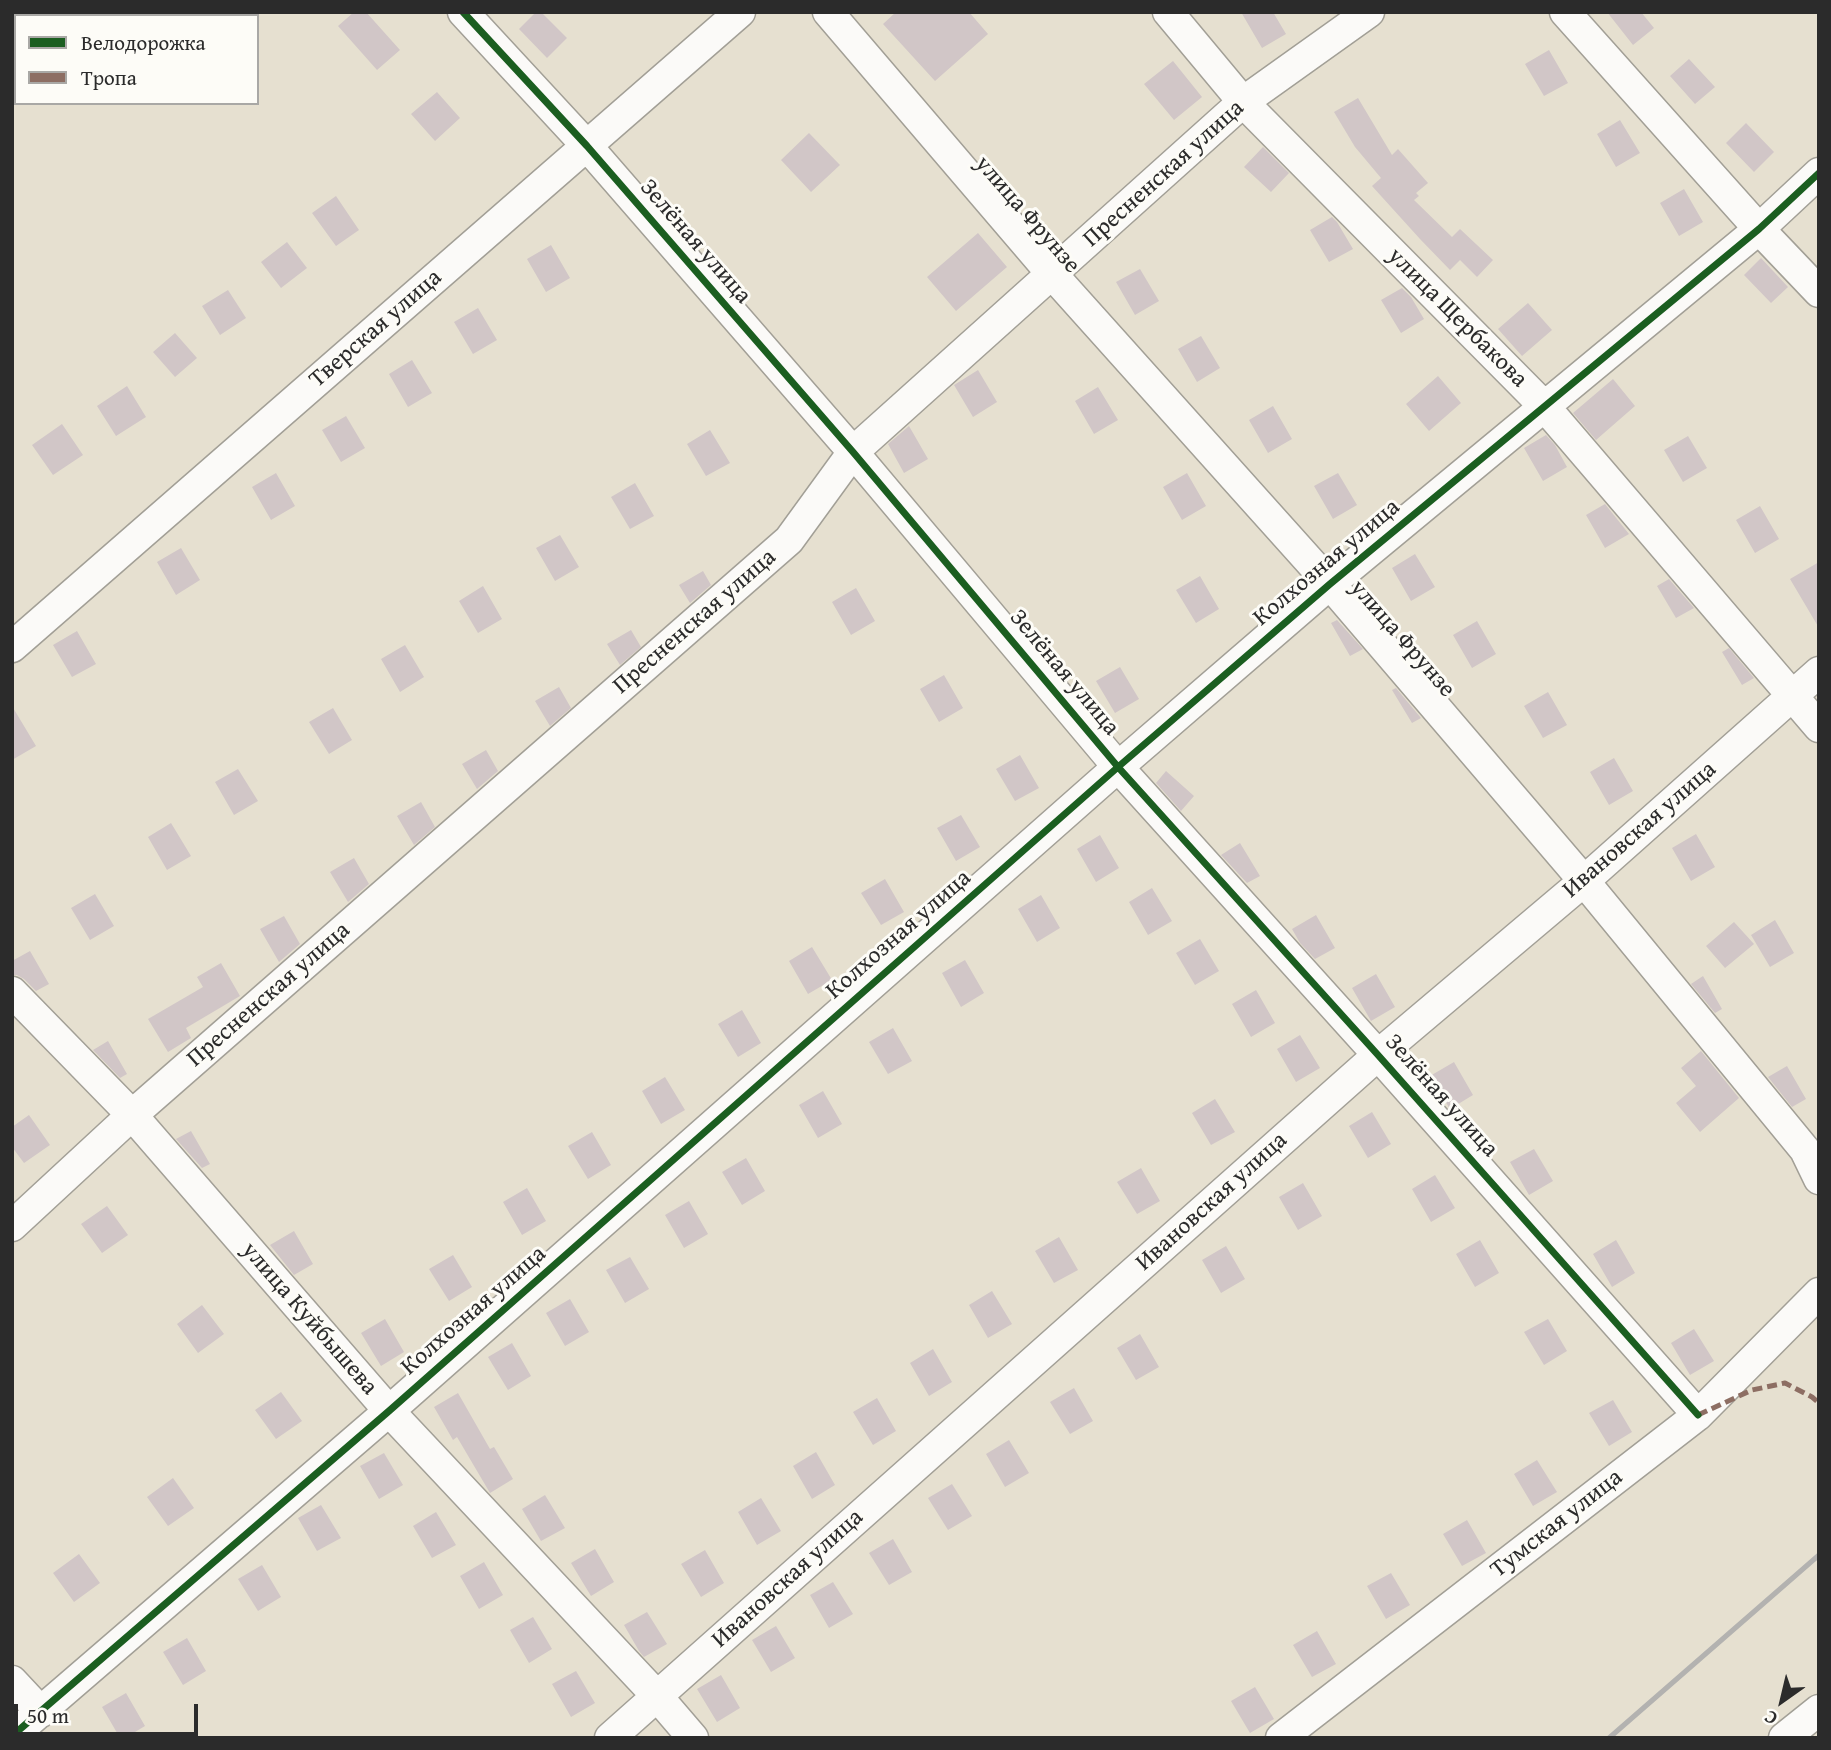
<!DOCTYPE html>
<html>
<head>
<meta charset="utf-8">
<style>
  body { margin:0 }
  #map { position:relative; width:1831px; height:1750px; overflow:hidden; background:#e6e0d0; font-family:"Gentium Book Plus",serif }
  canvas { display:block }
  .frame { position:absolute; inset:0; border:14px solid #2b2b2b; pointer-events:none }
  .legend { position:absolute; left:14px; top:14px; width:245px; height:91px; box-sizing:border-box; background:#fdfcf7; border:2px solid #a9a8a5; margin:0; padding:9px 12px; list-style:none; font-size:21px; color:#2b2b2b }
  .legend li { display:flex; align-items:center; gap:14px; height:35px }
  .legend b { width:35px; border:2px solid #a9a8a5 }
  .north { position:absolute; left:1747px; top:1666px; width:70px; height:70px; -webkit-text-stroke:5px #fdfcf7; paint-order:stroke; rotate:214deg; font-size:19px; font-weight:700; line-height:28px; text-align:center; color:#2b2b2b }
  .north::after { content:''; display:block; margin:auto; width:24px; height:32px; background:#2b2b2b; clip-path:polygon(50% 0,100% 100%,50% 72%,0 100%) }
  .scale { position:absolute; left:14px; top:1704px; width:184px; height:32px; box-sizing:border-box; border:4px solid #2b2b2b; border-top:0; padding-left:9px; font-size:21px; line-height:24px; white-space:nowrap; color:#2b2b2b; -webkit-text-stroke:5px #fdfcf7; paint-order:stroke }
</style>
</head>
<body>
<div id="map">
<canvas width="1831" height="1750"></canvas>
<div class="frame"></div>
<ul class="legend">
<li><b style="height:9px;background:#1b5e20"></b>Велодорожка</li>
<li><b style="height:9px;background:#8d6e63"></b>Тропа</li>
</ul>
<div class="north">С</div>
<div class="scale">50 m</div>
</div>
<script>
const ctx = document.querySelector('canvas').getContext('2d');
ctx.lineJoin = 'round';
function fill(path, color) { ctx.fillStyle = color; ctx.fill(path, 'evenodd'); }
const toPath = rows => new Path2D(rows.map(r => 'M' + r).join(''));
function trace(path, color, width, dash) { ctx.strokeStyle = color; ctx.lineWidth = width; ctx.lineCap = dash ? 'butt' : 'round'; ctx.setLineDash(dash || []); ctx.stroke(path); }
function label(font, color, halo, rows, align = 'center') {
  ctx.font = font + ' "Gentium Book Plus",serif'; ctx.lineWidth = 6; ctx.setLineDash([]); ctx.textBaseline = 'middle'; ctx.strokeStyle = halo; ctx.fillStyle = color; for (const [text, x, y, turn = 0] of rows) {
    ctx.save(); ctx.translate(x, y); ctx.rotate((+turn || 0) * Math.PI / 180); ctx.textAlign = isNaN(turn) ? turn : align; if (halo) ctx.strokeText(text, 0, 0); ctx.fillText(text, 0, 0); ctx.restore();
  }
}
const building = toPath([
  [354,12,366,12,400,50,377,70,338,26],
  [536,12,541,12,567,38,547,58,519,29],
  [896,12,969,12,988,34,935,81,883,24],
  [1241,12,1273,12,1286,34,1262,48],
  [1607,12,1641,12,1654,28,1633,45],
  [1549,50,1568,83,1544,96,1525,64],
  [1689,59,1715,87,1695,104,1670,76],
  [1173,61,1202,97,1174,120,1144,84],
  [437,92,460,118,435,141,411,114],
  [1358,98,1392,155,1398,149,1428,183,1416,193,1419,196,1414,200,1452,237,1460,229,1493,260,1477,277,1460,260,1450,270,1420,239,1372,186,1381,178,1355,147,1334,112],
  [1620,120,1640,153,1616,167,1597,134],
  [1746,123,1774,152,1754,172,1726,143],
  [809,133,840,165,811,192,781,160],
  [1263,147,1289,173,1271,192,1244,167],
  [1684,189,1703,222,1679,236,1660,203],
  [336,196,359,230,336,246,312,213],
  [1332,217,1337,222,1353,249,1329,262,1310,230],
  [978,233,1007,267,956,311,927,277],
  [287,242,307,268,281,288,261,262],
  [551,245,570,278,546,292,527,259],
  [1761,258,1788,287,1771,303,1744,275],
  [1140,269,1159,301,1135,315,1116,282],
  [1402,288,1411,297,1424,319,1401,333,1381,300],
  [228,290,246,318,220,335,202,306],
  [1528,303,1552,330,1522,356,1498,329],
  [478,308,497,340,473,354,454,322],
  [175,333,197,358,175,377,153,352],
  [1201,336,1220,368,1197,382,1178,349],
  [412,360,432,393,408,407,389,374],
  [978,370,997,402,973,417,954,385],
  [1438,376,1461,403,1429,431,1406,404],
  [1613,379,1635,406,1596,440,1573,413],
  [127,386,146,417,116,436,97,406],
  [1098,387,1118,420,1094,434,1075,401],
  [1273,406,1292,439,1268,453,1249,420],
  [346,416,365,448,341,462,322,430],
  [62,424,83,455,53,475,32,445],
  [909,426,928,459,904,473,888,444],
  [710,430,730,463,706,476,687,444],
  [1546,435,1555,445,1567,467,1543,481,1524,448],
  [1688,436,1707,468,1683,482,1664,450],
  [276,473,295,506,271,520,252,487],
  [1187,473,1206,506,1182,520,1163,487],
  [1338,473,1357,505,1333,519,1314,486],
  [635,483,654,516,630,529,611,497],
  [1605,504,1629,534,1605,548,1586,515],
  [1760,506,1779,539,1755,553,1736,520],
  [560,535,579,567,555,581,536,548],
  [181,548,200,580,176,595,157,562],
  [1415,554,1435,587,1411,601,1392,568],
  [1819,562,1819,628,1790,579],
  [703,571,711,585,690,603,679,585],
  [1200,576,1219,609,1196,623,1176,590],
  [1669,579,1694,608,1676,618,1657,586],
  [483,586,502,619,478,633,459,601],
  [856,588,875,621,851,635,832,602],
  [1337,620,1363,649,1350,656,1331,623],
  [1477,621,1496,654,1472,668,1453,635],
  [631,630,641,647,620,665,607,644],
  [77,631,96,664,72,677,53,645],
  [405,645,424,677,400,692,381,659],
  [1729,648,1754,678,1742,685,1722,652],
  [1120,667,1139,699,1115,713,1096,681],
  [944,675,963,708,939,722,920,689],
  [559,687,571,708,550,726,535,701],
  [1396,688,1421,718,1412,723,1392,690],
  [1548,692,1567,725,1543,738,1524,706],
  [12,706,36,746,12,760],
  [333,708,352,740,329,754,309,722],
  [486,750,498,771,477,789,462,764],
  [1020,755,1039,788,1015,801,996,769],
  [1614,758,1633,791,1609,805,1590,772],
  [238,769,258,801,234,815,215,782],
  [1166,771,1194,796,1181,811,1156,783],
  [421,802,435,827,414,845,397,816],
  [961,815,980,847,956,861,937,828],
  [171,823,191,856,167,870,148,837],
  [1696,834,1715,867,1691,881,1672,848],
  [1100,835,1119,868,1096,882,1077,849],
  [1240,843,1260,876,1247,883,1221,855],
  [354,858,369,884,348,902,330,872],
  [885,879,904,912,881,925,861,893],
  [1152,888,1172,921,1148,935,1129,902],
  [95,894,114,926,90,940,71,908],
  [1041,895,1060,928,1037,942,1018,909],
  [1316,915,1335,948,1315,959,1300,943,1292,929],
  [284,916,300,944,279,962,260,929],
  [1775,920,1794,953,1770,967,1751,935],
  [1734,922,1754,944,1725,968,1706,946],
  [1200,939,1219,971,1195,985,1176,953],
  [812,947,832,980,808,994,789,961],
  [30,951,49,984,36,991,24,979,17,975,12,975,12,961],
  [965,960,984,993,961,1007,942,973],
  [221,963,240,996,186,1028,191,1038,168,1052,148,1019,203,987,197,977],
  [1376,974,1395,1007,1371,1021,1352,988],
  [1703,976,1722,1009,1715,1013,1691,984],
  [1256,990,1275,1023,1251,1037,1232,1004],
  [742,1010,761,1043,738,1057,718,1024],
  [893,1028,912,1061,888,1074,869,1042],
  [1300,1035,1320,1068,1296,1082,1277,1049],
  [108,1041,127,1074,120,1078,93,1050],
  [1701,1051,1739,1098,1700,1132,1676,1103,1696,1086,1681,1068],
  [1454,1062,1473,1095,1450,1109,1430,1076],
  [1787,1066,1806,1099,1792,1107,1768,1077],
  [665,1077,685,1110,661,1124,642,1091],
  [823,1091,842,1124,818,1138,799,1105],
  [1215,1099,1235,1132,1211,1145,1192,1113],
  [1372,1112,1391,1144,1368,1158,1349,1126],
  [29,1115,50,1145,24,1163,12,1147,12,1127],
  [191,1131,210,1164,202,1168,176,1139],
  [592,1132,611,1165,588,1179,568,1146],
  [1534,1149,1553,1181,1529,1195,1510,1162],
  [746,1158,765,1191,742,1205,722,1172],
  [1141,1168,1160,1201,1137,1214,1117,1182],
  [1435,1175,1455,1208,1431,1222,1412,1189],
  [1303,1183,1322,1216,1298,1230,1279,1197],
  [527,1188,546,1221,522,1235,503,1202],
  [689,1201,708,1234,684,1248,665,1215],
  [107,1206,128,1235,102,1253,81,1224],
  [294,1231,313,1264,294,1275,270,1245],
  [1059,1237,1078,1270,1054,1283,1035,1251],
  [1480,1240,1499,1273,1475,1287,1456,1254],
  [1616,1240,1635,1273,1612,1287,1593,1254],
  [1226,1246,1245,1279,1221,1293,1202,1260],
  [453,1255,472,1287,449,1301,429,1269],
  [630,1257,649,1289,625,1303,606,1270],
  [992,1291,1012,1324,988,1338,969,1305],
  [570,1299,589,1332,565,1346,546,1313],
  [202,1305,224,1334,198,1353,177,1324],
  [385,1319,404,1352,381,1366,361,1333],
  [1548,1319,1567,1351,1544,1365,1524,1332],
  [1694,1329,1714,1361,1690,1375,1671,1343],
  [1140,1334,1159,1367,1136,1380,1117,1348],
  [512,1343,531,1376,508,1390,488,1357],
  [933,1349,952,1382,929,1396,910,1363],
  [1074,1388,1093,1421,1070,1434,1050,1402],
  [281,1392,302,1421,276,1439,255,1410],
  [458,1393,490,1449,494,1447,513,1479,490,1493,457,1437,453,1440,434,1407],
  [877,1398,896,1431,873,1445,853,1412],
  [1613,1400,1632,1432,1609,1446,1589,1413],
  [1009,1440,1029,1473,1005,1487,986,1454],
  [816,1452,835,1485,812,1499,793,1466],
  [384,1453,403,1485,379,1499,360,1466],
  [1537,1460,1557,1492,1533,1506,1514,1474],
  [173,1478,194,1508,168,1526,147,1497],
  [952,1484,972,1516,948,1530,928,1498],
  [545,1495,565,1528,541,1541,522,1509],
  [761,1498,781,1531,757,1545,738,1512],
  [321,1505,341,1538,317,1551,298,1518],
  [436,1512,456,1545,432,1558,413,1526],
  [1467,1520,1486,1553,1462,1566,1443,1534],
  [893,1539,912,1572,889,1585,869,1553],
  [595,1549,614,1582,591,1596,571,1563],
  [705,1550,724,1583,701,1597,681,1564],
  [79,1554,100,1583,74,1602,53,1573],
  [484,1562,503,1595,479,1609,460,1576],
  [262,1565,281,1597,258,1611,238,1579],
  [1391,1573,1410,1605,1386,1619,1367,1586],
  [833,1582,853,1614,829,1628,810,1595],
  [647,1612,667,1644,644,1657,639,1651,624,1625],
  [533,1617,552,1649,529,1663,510,1630],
  [776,1626,795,1658,771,1672,752,1640],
  [1317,1631,1336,1664,1312,1677,1293,1645],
  [187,1638,206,1671,183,1685,163,1652],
  [576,1671,595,1703,571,1717,552,1684],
  [721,1675,740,1708,717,1722,697,1689],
  [1255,1687,1274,1719,1250,1733,1231,1701],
  [126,1693,145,1726,125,1738,120,1738,102,1707]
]);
const minor = toPath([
  [463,12,587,146,853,452,1118,767,1378,1055,1698,1415],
  [828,12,1052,274,1330,584,1584,881,1805,1150,1819,1179],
  [1168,12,1243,102,1545,407,1819,727],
  [1565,12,1759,229,1819,292],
  [58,16,62,12],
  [12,55,16,52],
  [12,647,740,12],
  [12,992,132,1115,389,1411,657,1696,693,1738],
  [12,1226,132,1115,789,540,853,452,1243,102,1369,12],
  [12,1681,41,1712],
  [12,1736,389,1411,1118,767,1330,584,1759,229,1819,173],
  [610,1738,1378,1055,1584,881,1819,672],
  [1281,1738,1698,1415,1819,1293],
  [1784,1738,1819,1710]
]);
const rail = toPath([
  [1609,1738,1819,1555]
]);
const quiet = toPath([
  [1698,1415,1752,1390,1785,1383,1812,1397,1819,1403]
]);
const cycleway = toPath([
  [463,12,587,146,853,452,1118,767,1378,1055,1698,1415],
  [12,1736,389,1411,1118,767,1330,584,1759,229,1819,173]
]);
const streetNames = [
  ["Пресненская улица",1164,174,-42],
  ["улица Фрунзе",1027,215,49],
  ["Зелёная улица",695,242,49],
  ["улица Щербакова",1457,318,45],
  ["Тверская улица",376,329,-41],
  ["Колхозная улица",1327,563,-40],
  ["Пресненская улица",695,622,-41],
  ["улица Фрунзе",1402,639,49],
  ["Зелёная улица",1064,673,50],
  ["Ивановская улица",1640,830,-41],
  ["Колхозная улица",899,935,-41],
  ["Пресненская улица",269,995,-41],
  ["Зелёная улица",1441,1096,48],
  ["Ивановская улица",1212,1202,-42],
  ["Колхозная улица",474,1311,-41],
  ["улица Куйбышева",309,1319,49],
  ["Тумская улица",1557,1524,-38],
  ["Ивановская улица",788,1579,-42]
];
fill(building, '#d1c6c7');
trace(minor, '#a29f96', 33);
trace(minor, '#fbfaf8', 30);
trace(rail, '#b3b2b0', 5);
trace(quiet, '#8d6e63', 5, [10, 5]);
trace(cycleway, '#1b5e20', 7);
label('24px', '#2b2b2b', '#fdfcf7', streetNames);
</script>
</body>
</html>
